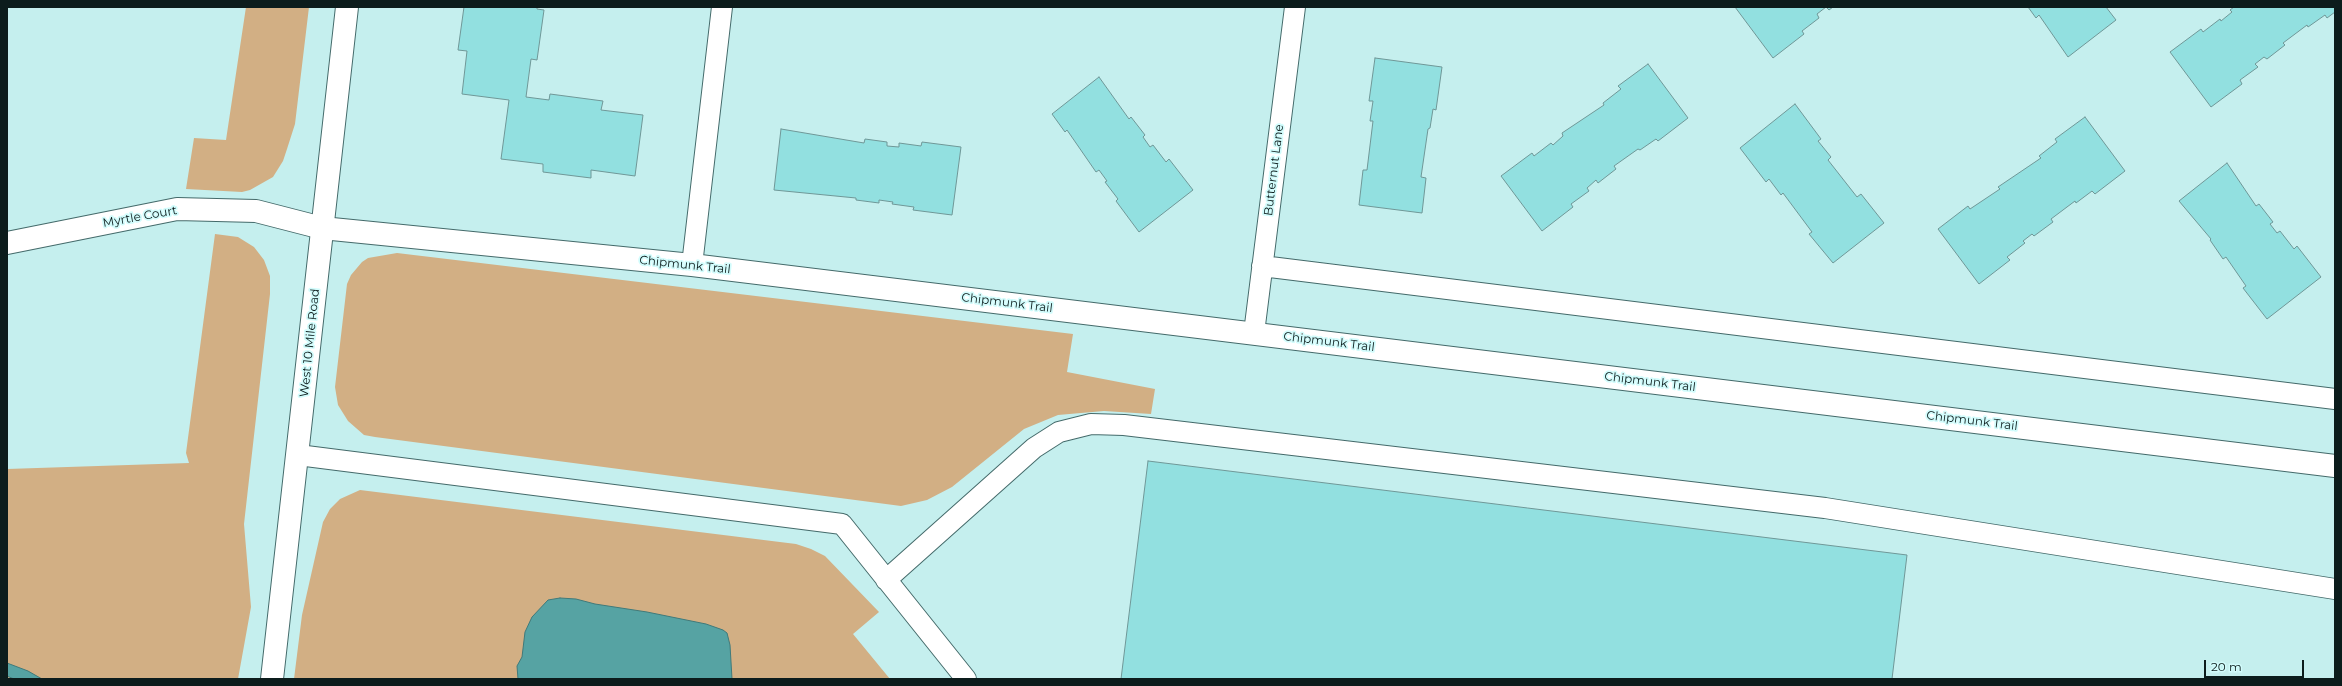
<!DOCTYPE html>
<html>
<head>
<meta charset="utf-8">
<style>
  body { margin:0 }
  #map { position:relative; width:2342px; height:686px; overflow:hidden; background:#c5efee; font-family:Montserrat,sans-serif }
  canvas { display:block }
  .frame { position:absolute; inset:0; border:8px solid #0c1c1c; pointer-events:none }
  .scale { position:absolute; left:2204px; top:660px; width:100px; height:18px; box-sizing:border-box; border:2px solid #0c1c1c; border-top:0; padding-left:5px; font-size:12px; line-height:14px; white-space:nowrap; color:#0c1c1c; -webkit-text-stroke:3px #d2fcfc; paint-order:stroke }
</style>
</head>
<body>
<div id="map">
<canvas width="2342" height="686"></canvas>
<div class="frame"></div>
<div class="scale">20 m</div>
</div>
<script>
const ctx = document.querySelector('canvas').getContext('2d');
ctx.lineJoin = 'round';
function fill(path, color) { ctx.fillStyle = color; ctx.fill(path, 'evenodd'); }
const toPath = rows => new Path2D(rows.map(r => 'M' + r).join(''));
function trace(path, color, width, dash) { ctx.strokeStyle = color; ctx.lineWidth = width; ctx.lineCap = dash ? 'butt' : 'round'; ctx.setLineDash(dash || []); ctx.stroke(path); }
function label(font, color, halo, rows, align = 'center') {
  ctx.font = font + ' Montserrat,sans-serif'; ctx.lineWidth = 3.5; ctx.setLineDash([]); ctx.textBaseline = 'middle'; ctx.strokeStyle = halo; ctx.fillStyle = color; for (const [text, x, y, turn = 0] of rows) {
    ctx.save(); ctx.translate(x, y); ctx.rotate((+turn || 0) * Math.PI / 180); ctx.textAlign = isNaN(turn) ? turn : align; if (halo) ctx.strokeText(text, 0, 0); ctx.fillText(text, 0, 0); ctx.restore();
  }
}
const green = toPath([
  [246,7,309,7,295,124,287,149,283,161,273,177,250,190,242,192,186,189,194,138,226,140],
  [215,234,238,237,254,247,264,260,270,276,270,294,244,524,251,607,238,679,7,679,7,469,189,463,186,453],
  [397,253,1073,334,1067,372,1155,389,1151,414,1104,411,1058,415,1024,429,952,487,927,500,901,506,375,437,364,435,348,421,338,405,335,387,347,284,351,275,362,262,368,258],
  [360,490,796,544,811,549,825,556,879,612,853,634,890,679,294,679,302,615,323,522,330,509,340,499]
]);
const water = toPath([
  [560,598,576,599,595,604,647,612,706,624,723,630,727,633,730,645,732,679,518,679,517,666,522,657,525,632,532,617,548,600,560,598],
  [7,663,28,671,42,679,14,679,7,676,7,663]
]);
const building = toPath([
  [464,7,537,7,537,9,544,10,537,60,531,59,526,97,549,100,550,94,603,101,601,110,643,115,635,176,591,170,591,178,543,172,543,164,501,159,509,100,462,94,467,51,458,50,464,7],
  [1735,7,1833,7,1829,10,1826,7,1817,14,1819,18,1802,31,1804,34,1773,58,1735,7],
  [2028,7,2106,7,2116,20,2068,57,2039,15,2036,18,2028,7],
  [2234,7,2335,7,2335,12,2327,18,2325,15,2308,27,2307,25,2283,43,2285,45,2267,59,2264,57,2255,64,2258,67,2240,80,2242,84,2211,107,2170,52,2201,29,2203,32,2220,19,2221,21,2232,12,2230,10,2234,7],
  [1375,58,1442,67,1436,110,1433,109,1430,128,1428,129,1421,177,1426,178,1422,213,1359,205,1363,170,1367,170,1373,121,1370,121,1373,101,1369,101,1375,58],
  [1648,64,1688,118,1658,141,1656,139,1640,150,1638,149,1614,166,1616,169,1598,183,1596,180,1587,188,1589,191,1571,204,1573,207,1542,231,1501,176,1532,153,1534,156,1551,143,1553,145,1563,136,1562,133,1604,105,1603,103,1621,89,1618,86,1648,64],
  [1099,77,1129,119,1131,117,1145,135,1143,137,1150,147,1153,145,1166,162,1169,159,1193,190,1139,232,1116,201,1118,199,1105,182,1107,181,1099,170,1096,172,1067,130,1065,132,1052,114,1099,77],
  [1795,104,1821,139,1818,141,1831,157,1828,160,1857,197,1861,194,1884,223,1833,263,1809,234,1812,232,1783,193,1781,195,1769,179,1766,182,1740,148,1795,104],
  [2085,117,2125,171,2095,194,2092,191,2076,203,2075,201,2051,219,2053,222,2034,236,2032,234,2023,241,2025,243,2007,257,2010,260,1979,284,1938,229,1968,206,1970,209,2000,189,1998,187,2041,158,2039,156,2057,142,2055,139,2085,117],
  [781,129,864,143,865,139,887,142,887,146,899,147,899,143,921,146,922,142,961,147,952,215,913,210,914,207,892,204,893,202,879,200,879,203,856,200,856,198,774,190,781,129],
  [2227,163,2256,206,2259,204,2273,222,2270,224,2277,233,2280,231,2294,249,2297,246,2321,277,2267,319,2243,288,2246,286,2226,257,2223,259,2210,240,2211,239,2179,201,2227,163],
  [1148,461,1907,555,1892,679,1121,679,1148,461]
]);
const lane = toPath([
  [692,265,722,7],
  [1262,266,2335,399],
  [1254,333,1295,7],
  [298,455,842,524,966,679],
  [886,580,1034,448,1059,432,1091,424,1124,425,1825,508,2335,589]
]);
const street = toPath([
  [7,243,177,209,256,211,322,228,692,265,2335,466]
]);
const secondary = toPath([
  [272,679,347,7]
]);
const streetNames = [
  ["Butternut Lane",1274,170,-83],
  ["Myrtle Court",140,217,-10],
  ["Chipmunk Trail",685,265,6],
  ["Chipmunk Trail",1007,303,7],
  ["Chipmunk Trail",1329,342,7],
  ["West 10 Mile Road",310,343,-84],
  ["Chipmunk Trail",1650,382,7],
  ["Chipmunk Trail",1972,421,7]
];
fill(green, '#d2af84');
fill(water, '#56a3a3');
trace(water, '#407a7a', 1);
fill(building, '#92e0e0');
trace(building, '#6f9797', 1);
trace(lane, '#446a6a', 22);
trace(street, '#446a6a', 24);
trace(secondary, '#446a6a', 24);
trace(lane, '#fff', 20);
trace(street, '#fff', 22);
trace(secondary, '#fff', 22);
label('12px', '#0c1c1c', '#d2fcfc', streetNames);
</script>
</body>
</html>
